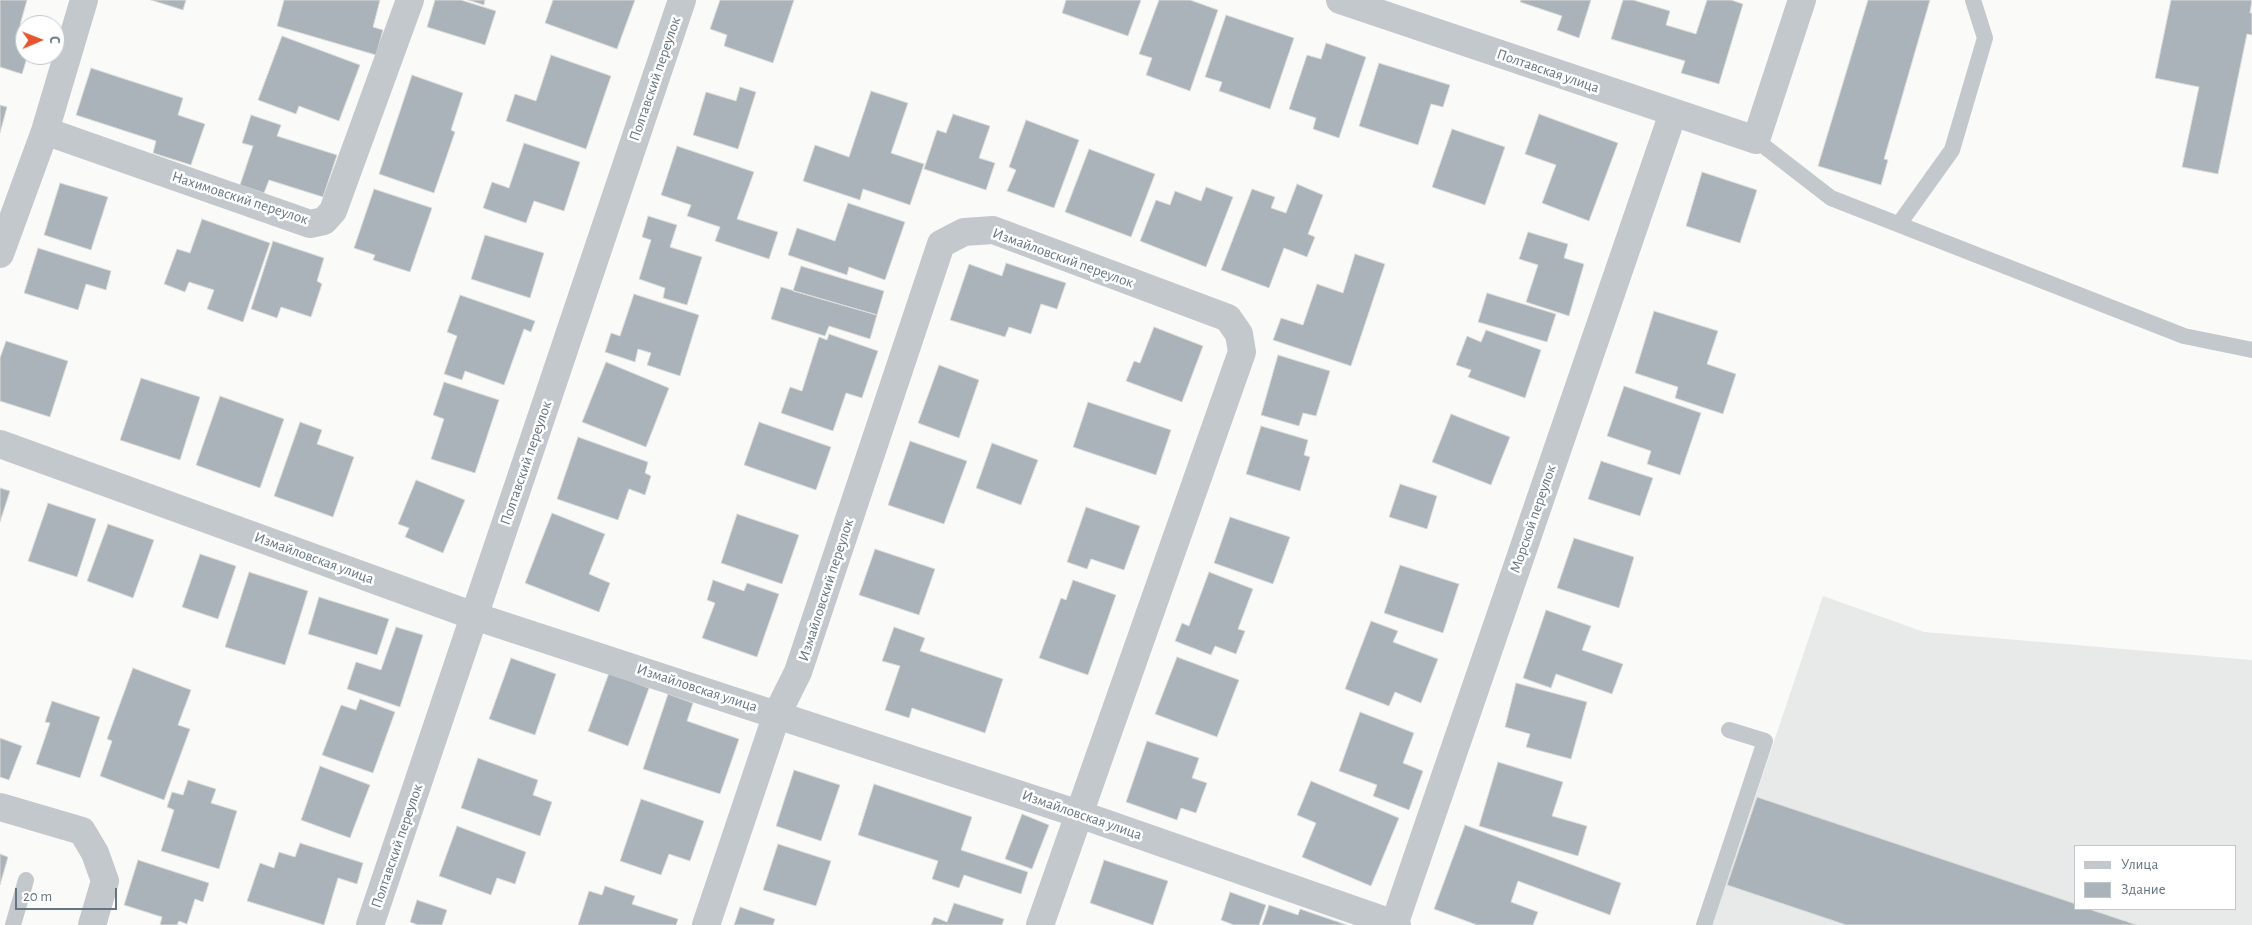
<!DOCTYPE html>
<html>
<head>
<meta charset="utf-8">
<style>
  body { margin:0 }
  #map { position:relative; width:2252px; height:925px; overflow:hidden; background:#fafaf8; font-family:"Alegreya Sans",sans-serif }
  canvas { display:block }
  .legend { position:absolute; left:2074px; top:845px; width:162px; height:65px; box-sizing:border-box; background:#fff; border:1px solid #c1c8cd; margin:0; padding:6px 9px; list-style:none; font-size:15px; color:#657683 }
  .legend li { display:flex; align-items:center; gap:10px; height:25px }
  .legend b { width:25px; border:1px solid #c1c8cd }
  .north { position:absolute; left:15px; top:15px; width:50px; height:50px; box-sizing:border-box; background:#fff; border:1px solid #c1c8cd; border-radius:50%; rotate:89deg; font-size:14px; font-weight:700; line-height:20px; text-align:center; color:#657683 }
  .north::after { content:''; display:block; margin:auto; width:18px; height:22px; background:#e4572e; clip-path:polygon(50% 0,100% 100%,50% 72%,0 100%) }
  .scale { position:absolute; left:15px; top:888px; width:102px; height:22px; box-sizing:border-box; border:2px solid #657683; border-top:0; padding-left:6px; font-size:15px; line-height:18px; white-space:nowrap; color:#657683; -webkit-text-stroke:4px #fff; paint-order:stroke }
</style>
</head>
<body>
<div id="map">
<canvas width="2252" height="925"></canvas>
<ul class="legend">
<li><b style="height:6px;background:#c3c8cc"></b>Улица</li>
<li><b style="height:14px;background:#aab3b9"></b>Здание</li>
</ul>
<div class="north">С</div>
<div class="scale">20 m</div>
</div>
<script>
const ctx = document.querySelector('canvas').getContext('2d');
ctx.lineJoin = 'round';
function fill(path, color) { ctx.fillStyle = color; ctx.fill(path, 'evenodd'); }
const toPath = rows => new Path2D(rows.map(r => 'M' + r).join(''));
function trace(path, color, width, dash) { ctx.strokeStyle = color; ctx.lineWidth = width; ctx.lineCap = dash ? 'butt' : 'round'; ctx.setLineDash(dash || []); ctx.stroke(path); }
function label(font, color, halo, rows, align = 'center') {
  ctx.font = font + ' "Alegreya Sans",sans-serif'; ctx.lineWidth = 5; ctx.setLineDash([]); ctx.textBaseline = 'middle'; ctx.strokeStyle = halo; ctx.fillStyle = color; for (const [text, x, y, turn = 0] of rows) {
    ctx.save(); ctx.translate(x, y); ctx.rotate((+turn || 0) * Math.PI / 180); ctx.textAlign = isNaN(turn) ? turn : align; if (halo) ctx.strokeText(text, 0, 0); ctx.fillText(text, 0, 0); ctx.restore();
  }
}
const built = toPath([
  [1823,596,1924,632,2252,660,2252,925,1712,925],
  [2076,846,2236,846,2236,909,2076,909]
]);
const building = toPath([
  [0,0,27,0,20,25,25,27,25,55,28,55,22,74,0,67,0,0],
  [151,0,186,0,183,10,151,0],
  [284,0,380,0,373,27,383,30,376,55,277,26,284,0],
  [435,0,461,0,496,11,485,45,427,27,435,0],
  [468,0,485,0,484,5,468,0],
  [553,0,635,0,617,49,545,23,553,0],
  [720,0,794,0,773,63,724,46,727,35,710,29,720,0],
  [1066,0,1141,0,1128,36,1062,13,1066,0],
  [1159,0,1190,0,1218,10,1190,91,1146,75,1152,58,1139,54,1159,0],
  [1521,0,1591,0,1579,38,1557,30,1562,16,1520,2,1521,0],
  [1623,0,1633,0,1670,11,1666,25,1696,34,1707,0,1731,0,1743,4,1719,84,1681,73,1685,61,1611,39,1623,0],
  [1868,0,1930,0,1884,159,1888,160,1881,185,1818,166,1868,0],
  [2171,0,2252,0,2250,13,2252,13,2252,35,2247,34,2218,174,2182,167,2199,87,2155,78,2171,0],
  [1226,15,1294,38,1270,109,1219,91,1222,82,1205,77,1226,15],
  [282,36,360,65,339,121,299,106,296,114,258,100,282,36],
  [1326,43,1366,57,1339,138,1313,129,1316,118,1289,109,1307,55,1321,59,1326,43],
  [551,55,611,76,586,149,506,121,515,94,536,101,551,55],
  [1379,63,1450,85,1443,107,1431,104,1418,145,1359,126,1379,63],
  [91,68,183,98,178,115,205,124,191,165,153,153,156,141,76,115,91,68],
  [412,75,463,93,451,130,455,132,434,193,379,174,412,75],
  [740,87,756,92,738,149,693,135,706,92,736,101,740,87],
  [871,91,908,103,891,153,924,164,910,205,863,189,860,200,803,181,815,145,849,157,871,91],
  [0,105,7,107,0,133,0,105],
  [953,114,990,126,979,158,995,163,986,190,924,169,937,130,946,133,953,114],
  [1539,114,1618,143,1589,221,1542,203,1556,165,1525,154,1539,114],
  [251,115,281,125,277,136,337,155,323,197,269,180,264,193,240,185,253,146,242,143,251,115],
  [1026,120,1079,140,1054,208,1007,191,1016,170,1009,167,1026,120],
  [1452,129,1505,147,1485,205,1432,187,1452,129],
  [524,143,580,162,564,211,534,201,526,223,483,208,492,182,509,188,524,143],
  [677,146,754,172,737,219,778,232,769,259,715,241,720,227,687,216,691,205,661,195,677,146],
  [1089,149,1155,174,1131,237,1065,212,1089,149],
  [1702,172,1757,190,1740,243,1686,226,1702,172],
  [60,183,108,197,91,250,44,235,60,183],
  [1297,184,1323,195,1308,234,1315,237,1307,257,1284,248,1269,288,1221,270,1252,189,1275,197,1271,208,1286,213,1297,184],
  [1206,187,1233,197,1206,267,1140,241,1156,200,1170,205,1175,191,1201,201,1206,187],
  [374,189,432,208,410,272,373,260,375,255,354,248,374,189],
  [848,203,905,222,885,280,849,267,847,275,788,255,797,228,835,241,848,203],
  [648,216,677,225,670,247,702,257,687,305,663,298,665,288,639,279,651,240,642,237,648,216],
  [202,219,270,243,243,322,207,309,214,290,189,282,185,292,164,284,177,249,190,253,202,219],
  [1528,232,1568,244,1564,258,1584,264,1569,316,1526,302,1538,265,1519,259,1528,232],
  [485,235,544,253,530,298,471,279,485,235],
  [273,241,324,258,317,281,322,284,311,317,281,307,277,318,251,309,273,241],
  [38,248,111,271,106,290,86,284,78,310,24,293,38,248],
  [1355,254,1385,264,1351,366,1273,340,1281,318,1303,325,1317,284,1343,293,1355,254],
  [1006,263,1066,283,1057,309,1041,304,1031,334,1009,327,1005,337,950,320,969,264,1002,276,1006,263],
  [801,266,884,291,877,315,793,291,801,266],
  [781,287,877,315,870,339,829,326,825,336,771,319,781,287],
  [1487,293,1556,314,1547,342,1478,322,1487,293],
  [634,294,699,315,680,376,647,365,651,353,638,349,635,362,605,352,611,333,620,336,634,294],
  [460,295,535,321,531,332,524,329,504,385,465,371,462,380,444,374,457,336,447,332,460,295],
  [1654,311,1718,331,1707,364,1736,374,1723,414,1675,398,1678,387,1635,373,1654,311],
  [1154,327,1203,346,1182,402,1126,381,1134,361,1140,363,1154,327],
  [1486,330,1541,350,1525,398,1468,377,1471,370,1456,365,1467,336,1481,342,1486,330],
  [829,334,878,351,862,398,846,393,833,431,781,413,790,387,802,391,819,337,827,340,829,334],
  [6,341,68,361,50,417,0,401,0,358,6,341],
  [1278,355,1330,371,1316,416,1303,413,1299,426,1261,415,1278,355],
  [606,362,669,388,646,447,582,422,606,362],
  [939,365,979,380,959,438,918,423,939,365],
  [141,378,200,397,180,460,120,440,141,378],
  [444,382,499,400,475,473,431,459,444,419,433,415,444,382],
  [1624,386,1701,413,1680,475,1647,464,1651,451,1607,436,1624,386],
  [220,396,284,419,260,488,196,465,220,396],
  [1088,402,1171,430,1156,475,1073,447,1088,402],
  [1451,414,1510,437,1491,485,1432,462,1451,414],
  [300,422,322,430,317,444,354,457,333,517,274,496,300,422],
  [759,422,831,447,816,490,744,465,759,422],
  [1261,426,1308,440,1304,455,1310,457,1300,491,1246,474,1261,426],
  [578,437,648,462,645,473,651,476,645,495,629,489,618,520,557,499,578,437],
  [910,441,967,461,944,524,888,505,910,441],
  [992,443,1038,460,1021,505,976,488,992,443],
  [1601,461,1653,478,1640,516,1588,499,1601,461],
  [416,480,465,500,443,553,405,537,409,528,398,524,416,480],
  [1400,484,1437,496,1427,529,1389,517,1400,484],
  [0,488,10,491,0,522,0,488],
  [48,503,96,519,77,577,28,561,48,503],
  [1086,507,1140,526,1124,570,1091,559,1087,569,1067,562,1086,507],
  [552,513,605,534,589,574,610,583,599,612,525,583,552,513],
  [737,514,799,535,782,584,721,563,737,514],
  [1230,517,1290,537,1273,584,1214,563,1230,517],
  [108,524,154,540,133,598,87,581,108,524],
  [1574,538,1634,557,1619,608,1557,588,1574,538],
  [875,549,935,569,919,615,859,595,875,549],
  [200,554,236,566,218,619,182,607,200,554],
  [1400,565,1459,584,1443,633,1384,613,1400,565],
  [249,572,308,591,285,665,225,647,249,572],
  [1209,572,1253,589,1238,629,1245,631,1236,654,1215,646,1211,655,1175,641,1182,623,1189,626,1209,572],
  [713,580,744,591,747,583,779,594,757,657,702,638,715,603,707,600,713,580],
  [1073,580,1116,595,1088,675,1039,658,1061,598,1066,600,1073,580],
  [319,597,389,619,377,655,308,634,319,597],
  [1546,610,1591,626,1582,650,1623,664,1612,694,1556,674,1551,688,1523,678,1546,610],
  [1371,621,1398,631,1393,642,1438,659,1421,703,1395,692,1389,706,1345,689,1371,621],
  [396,627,423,635,400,707,347,689,356,662,381,670,396,627],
  [894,627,925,638,920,651,1003,679,985,733,912,708,909,718,885,710,900,666,882,661,894,627],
  [1177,657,1239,680,1217,737,1155,714,1177,657],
  [511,658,556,674,535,735,489,719,511,658],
  [133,668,191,690,178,725,190,729,164,800,100,776,112,741,107,739,133,668],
  [609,673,649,688,628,746,588,731,609,673],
  [1516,683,1587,702,1571,759,1526,747,1530,734,1505,727,1516,683],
  [668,694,693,703,687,721,739,739,720,794,643,769,668,694],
  [360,699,395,712,373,773,322,755,341,705,356,710,360,699],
  [52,701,100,717,80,778,36,764,50,723,45,722,52,701],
  [1360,712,1414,733,1403,763,1423,771,1409,810,1373,796,1377,785,1339,771,1360,712],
  [0,738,22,746,9,780,0,777,0,738],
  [1147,741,1199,758,1192,778,1207,783,1196,813,1181,808,1177,820,1126,802,1147,741],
  [478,758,538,780,533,795,552,802,540,836,461,808,478,758],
  [1498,762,1563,782,1552,816,1587,826,1578,856,1479,826,1498,762],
  [320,766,370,785,350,838,301,820,320,766],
  [794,770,840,785,821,841,776,826,794,770],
  [188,780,216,789,211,803,237,811,219,869,161,851,174,810,167,807,172,792,183,795,188,780],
  [1311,781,1399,818,1371,886,1302,857,1316,823,1297,815,1311,781],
  [874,784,972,817,961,850,1028,872,1021,894,964,875,959,888,932,879,938,861,858,835,874,784],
  [1757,797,2076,904,2076,909,2089,909,2137,925,1846,925,1727,885,1757,797],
  [641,799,704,821,690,861,669,854,661,875,620,861,641,799],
  [1022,814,1049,825,1032,869,1005,859,1022,814],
  [1465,825,1621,883,1610,915,1518,881,1511,902,1538,912,1533,925,1477,925,1434,909,1465,825],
  [457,826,526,852,515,884,497,878,491,895,439,876,457,826],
  [300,843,363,863,357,884,338,878,324,925,247,901,260,863,274,868,279,852,295,857,300,843],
  [778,844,831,861,816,906,763,890,778,844],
  [0,854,8,857,0,885,0,854],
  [138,860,209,883,203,902,195,899,187,924,179,921,177,925,160,925,162,917,124,905,138,860],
  [1104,860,1168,881,1153,925,1090,903,1104,860],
  [605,886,635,896,632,904,678,919,676,925,578,925,589,891,602,895,605,886],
  [1230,892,1266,905,1259,925,1234,925,1221,920,1230,892],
  [417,900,447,910,442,925,418,925,410,922,417,900],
  [954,903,1004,919,1002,925,931,925,934,917,947,922,954,903],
  [1269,905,1298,915,1300,909,1347,925,1262,925,1269,905],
  [740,907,775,919,773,925,734,925,740,907]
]);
const service = toPath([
  [1756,140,1831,198,2184,336,2252,350],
  [1899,224,1952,150,1985,38,1973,0],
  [13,925,26,880],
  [1704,925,1765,741,1729,730]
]);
const minor = toPath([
  [1340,0,1756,140,1802,0],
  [45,131,310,224,324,221,333,211,410,0],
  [0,254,45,131,84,0],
  [0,444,474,616,1079,814,1397,925],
  [0,807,82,831,95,853,105,881,92,925],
  [370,925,682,0],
  [706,925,777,714,798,672,941,244,964,232,993,230,1228,318,1239,334,1242,352,1040,925],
  [1394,925,1673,113]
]);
const streetNames = [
  ["Полтавская улица",1548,71,19],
  ["Полтавский переулок",655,79,-71],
  ["Нахимовский переулок",240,198,18],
  ["Измайловский переулок",1063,258,20],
  ["Полтавский переулок",526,463,-71],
  ["Морской переулок",1533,519,-71],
  ["Измайловская улица",314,558,20],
  ["Измайловский переулок",826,590,-72],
  ["Измайловская улица",697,688,18],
  ["Измайловская улица",1082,815,19],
  ["Полтавский переулок",397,846,-71]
];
fill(built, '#e8e9e9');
fill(building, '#aab3b9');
trace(building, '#dcdcda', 1);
trace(service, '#c3c8cc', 16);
trace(minor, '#c3c8cc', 28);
label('15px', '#657683', '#fff', streetNames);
</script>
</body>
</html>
